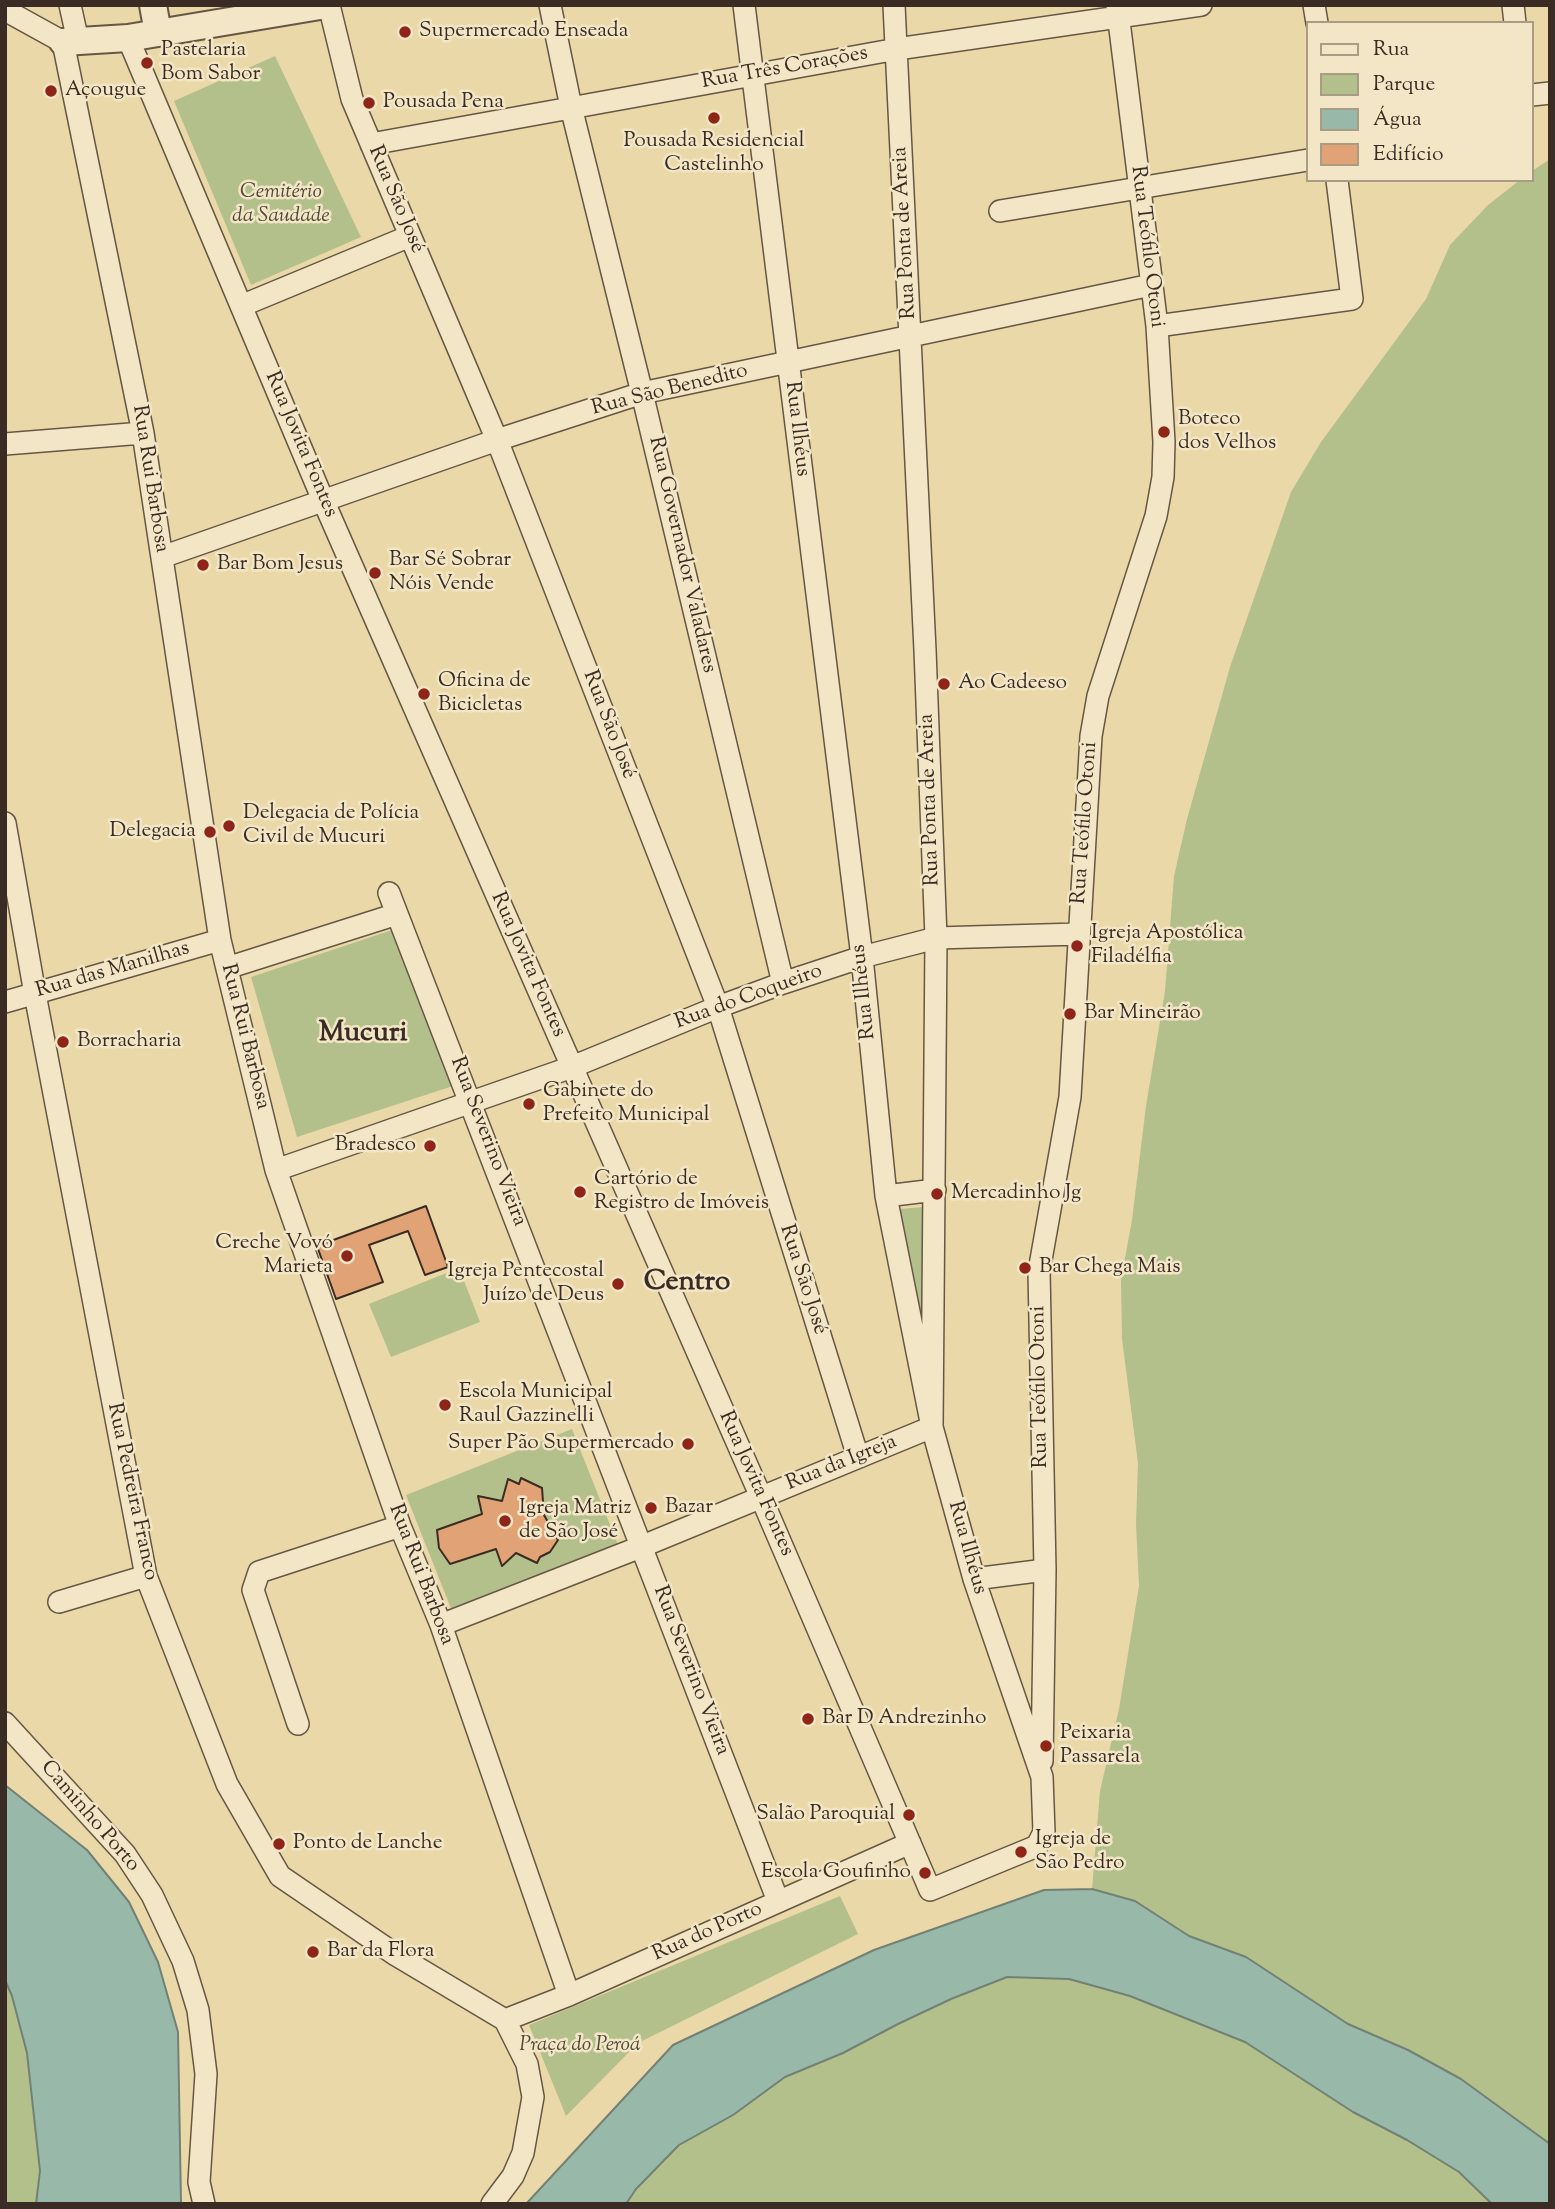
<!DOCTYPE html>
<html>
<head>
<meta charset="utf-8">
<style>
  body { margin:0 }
  #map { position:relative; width:1555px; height:2209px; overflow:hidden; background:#ebd8a8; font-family:"Sorts Mill Goudy",serif }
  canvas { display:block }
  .frame { position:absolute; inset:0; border:7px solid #3a2c24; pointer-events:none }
  .legend { position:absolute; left:1306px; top:21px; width:228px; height:161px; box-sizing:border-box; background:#f2e6c6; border:2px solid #a89c85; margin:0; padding:9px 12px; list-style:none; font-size:21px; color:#3a2c24 }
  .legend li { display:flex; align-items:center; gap:14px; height:35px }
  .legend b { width:35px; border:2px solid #a89c85 }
</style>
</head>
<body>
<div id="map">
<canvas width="1555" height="2209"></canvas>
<div class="frame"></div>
<ul class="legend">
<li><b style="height:9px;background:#f2e6c6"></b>Rua</li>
<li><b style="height:19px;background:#b3c08b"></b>Parque</li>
<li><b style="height:19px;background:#98b9aa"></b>Água</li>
<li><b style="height:19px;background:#e1a375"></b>Edifício</li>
</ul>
</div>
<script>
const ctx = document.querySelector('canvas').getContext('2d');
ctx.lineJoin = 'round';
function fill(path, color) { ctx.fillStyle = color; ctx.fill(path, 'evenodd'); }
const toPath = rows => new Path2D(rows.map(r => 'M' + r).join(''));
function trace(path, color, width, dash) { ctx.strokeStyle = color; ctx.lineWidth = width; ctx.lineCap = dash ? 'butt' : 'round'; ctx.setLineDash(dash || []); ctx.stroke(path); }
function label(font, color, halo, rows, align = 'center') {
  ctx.font = font + ' "Sorts Mill Goudy",serif'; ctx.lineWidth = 5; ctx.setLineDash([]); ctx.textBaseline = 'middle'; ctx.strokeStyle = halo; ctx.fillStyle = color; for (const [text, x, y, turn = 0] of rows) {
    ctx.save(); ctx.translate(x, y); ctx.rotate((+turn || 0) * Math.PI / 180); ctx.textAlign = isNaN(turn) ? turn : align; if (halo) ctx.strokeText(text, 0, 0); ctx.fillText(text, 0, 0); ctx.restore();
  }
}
const green = toPath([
  [275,56,361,237,251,285,174,101],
  [1550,159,1550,2144,1461,2078,1408,2050,1348,2024,1246,1957,1189,1936,1135,1901,1092,1889,1100,1791,1119,1709,1139,1586,1136,1524,1138,1463,1122,1339,1121,1280,1132,1220,1146,1106,1165,991,1174,876,1187,819,1230,667,1291,492,1321,442,1426,299,1450,245,1488,205,1520,180,1532,180,1532,171],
  [392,930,453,1086,297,1137,251,977],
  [924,1207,921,1314,899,1209],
  [459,1268,480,1322,391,1357,369,1304],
  [572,1429,618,1545,452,1611,406,1495],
  [840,1896,858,1934,638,2043,566,2116,529,2025],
  [1007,1977,1069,1979,1130,1996,1245,2042,1353,2112,1407,2140,1459,2172,1492,2204,626,2204,636,2189,679,2145,733,2115,785,2077,843,2053,898,2024,951,1999],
  [5,1980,12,1996,27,2053,40,2171,36,2204,5,2204]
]);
const water = toPath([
  [5,1785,87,1850,129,1902,158,1962,178,2032,181,2204,36,2204,40,2171,27,2053,12,1996,5,1980,5,1785],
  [1092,1889,1135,1901,1189,1936,1246,1957,1348,2024,1408,2050,1461,2079,1550,2144,1550,2204,1492,2204,1459,2172,1407,2140,1353,2112,1245,2042,1130,1996,1069,1979,1007,1977,951,1999,898,2024,843,2053,785,2077,733,2115,679,2145,636,2189,626,2204,526,2204,673,2045,874,1950,1044,1890,1092,1889]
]);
const building = toPath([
  [426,1206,448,1267,425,1275,408,1231,369,1245,383,1282,336,1299,317,1246,426,1206],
  [521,1478,542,1488,544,1515,558,1540,550,1552,540,1557,537,1563,516,1553,502,1566,496,1549,450,1564,439,1548,437,1530,482,1514,478,1496,502,1501,508,1479,519,1484,521,1478]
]);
const minor = toPath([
  [70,5,78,41],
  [329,5,352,99,497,440,718,1007,858,1457],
  [550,5,571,107,642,393,783,983],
  [1314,5,1317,23],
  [1513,5,1515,23],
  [5,10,63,42,143,433,220,940,276,1170,400,1526,441,1625,569,1995],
  [128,38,323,500,761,1497,930,1890,1037,1846,1044,1832,1042,1777,974,1579,932,1427,886,1196,862,957,744,5],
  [1532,95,1550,93],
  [371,144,897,49,1201,5],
  [1000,211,1308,160],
  [241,306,410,236],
  [1157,326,1352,299,1337,180],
  [5,444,143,433],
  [162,557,497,440,642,393,1151,285],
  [5,823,35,994,146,1576,227,1784,280,1876,396,1955,505,2020],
  [389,893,778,1901],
  [227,968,397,914],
  [5,1002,220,940],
  [276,1170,572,1067,718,1007,783,983,862,957,936,938,1078,934],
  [886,1196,935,1190],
  [974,1579,1045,1570],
  [59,1602,146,1576],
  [441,1625,643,1546,932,1427,936,938,925,650,894,5],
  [5,1723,125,1854,152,1895,183,1961,198,2010,206,2074,199,2182,204,2204],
  [298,1724,253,1590,259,1572,400,1526],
  [1042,1761,1045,1570,1039,1271,1070,1097,1091,736,1098,696,1156,516,1163,477,1164,442,1157,326,1117,5],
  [505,2020,569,1995,910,1843],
  [492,2204,513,2176,523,2153,533,2097,527,2064,505,2020]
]);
const tertiary = toPath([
  [153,5,158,33],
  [63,42,128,38,326,5]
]);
const markers = [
  [405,32,7,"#8f2418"],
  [147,63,7,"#8f2418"],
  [51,91,7,"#8f2418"],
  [369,103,7,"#8f2418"],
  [714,118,7,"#8f2418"],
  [1164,432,7,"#8f2418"],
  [203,565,7,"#8f2418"],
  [375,573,7,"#8f2418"],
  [944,684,7,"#8f2418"],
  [424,694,7,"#8f2418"],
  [229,826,7,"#8f2418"],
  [210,832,7,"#8f2418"],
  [1077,946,7,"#8f2418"],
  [1070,1014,7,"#8f2418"],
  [63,1042,7,"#8f2418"],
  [529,1104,7,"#8f2418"],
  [430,1146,7,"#8f2418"],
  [580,1192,7,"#8f2418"],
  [937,1194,7,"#8f2418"],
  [347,1256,7,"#8f2418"],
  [1025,1268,7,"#8f2418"],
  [618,1284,7,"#8f2418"],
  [445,1405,7,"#8f2418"],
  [688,1444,7,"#8f2418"],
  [651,1508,7,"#8f2418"],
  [505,1521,7,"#8f2418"],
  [808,1719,7,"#8f2418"],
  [1046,1746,7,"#8f2418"],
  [909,1815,7,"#8f2418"],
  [279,1844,7,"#8f2418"],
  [1021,1852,7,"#8f2418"],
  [925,1873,7,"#8f2418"],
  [313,1952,7,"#8f2418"]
];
const poiNames = [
  ["Supermercado Enseada",419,32],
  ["Pastelaria",161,51],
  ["Bom Sabor",161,75],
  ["Açougue",65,91],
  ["Pousada Pena",383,103],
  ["Pousada Residencial",714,142,"center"],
  ["Castelinho",714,166,"center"],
  ["Boteco",1178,420],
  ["dos Velhos",1178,444],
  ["Bar Sé Sobrar",389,561],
  ["Nóis Vende",389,585],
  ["Bar Bom Jesus",217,565],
  ["Oficina de",438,682],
  ["Bicicletas",438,706],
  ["Ao Cadeeso",958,684],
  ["Delegacia de Polícia",243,814],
  ["Civil de Mucuri",243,838],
  ["Delegacia",196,832,"right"],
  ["Igreja Apostólica",1091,934],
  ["Filadélfia",1091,958],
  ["Bar Mineirão",1084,1014],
  ["Borracharia",77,1042],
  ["Gabinete do",543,1092],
  ["Prefeito Municipal",543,1116],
  ["Bradesco",416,1146,"right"],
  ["Cartório de",594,1180],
  ["Registro de Imóveis",594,1204],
  ["Mercadinho Jg",951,1194],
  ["Creche Vovó",333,1244,"right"],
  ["Marieta",333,1268,"right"],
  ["Bar Chega Mais",1039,1268],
  ["Igreja Pentecostal",604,1272,"right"],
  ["Juízo de Deus",604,1296,"right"],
  ["Escola Municipal",459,1393],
  ["Raul Gazzinelli",459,1417],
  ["Super Pão Supermercado",674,1444,"right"],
  ["Bazar",665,1508],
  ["Igreja Matriz",519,1509],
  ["de São José",519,1533],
  ["Bar D Andrezinho",822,1719],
  ["Peixaria",1060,1734],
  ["Passarela",1060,1758],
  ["Salão Paroquial",895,1815,"right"],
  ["Igreja de",1035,1840],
  ["São Pedro",1035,1864],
  ["Ponto de Lanche",293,1844],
  ["Escola Goufinho",911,1873,"right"],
  ["Bar da Flora",327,1952]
];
const streetNames = [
  ["Rua Três Corações",785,69,-10],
  ["Rua São José",395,200,67],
  ["Rua Ponta de Areia",906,233,-93],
  ["Rua Teófilo Otoni",1146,247,83],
  ["Rua São Benedito",670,391,-14],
  ["Rua Ilhéus",796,429,83],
  ["Rua Jovita Fontes",300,445,67],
  ["Rua Rui Barbosa",149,479,81],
  ["Rua Governador Valadares",681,555,77],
  ["Rua São José",608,725,69],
  ["Rua Ponta de Areia",931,800,-92],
  ["Rua Teófilo Otoni",1086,823,-86],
  ["Rua Jovita Fontes",527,965,66],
  ["Rua das Manilhas",113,971,-16],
  ["Rua Ilhéus",865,992,-96],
  ["Rua do Coqueiro",749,998,-20],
  ["Rua Rui Barbosa",244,1037,76],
  ["Rua Severino Vieira",487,1142,69],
  ["Rua São José",802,1280,72],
  ["Rua Teófilo Otoni",1041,1387,-91],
  ["Rua da Igreja",842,1464,-22],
  ["Rua Jovita Fontes",755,1484,66],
  ["Rua Pedreira Franco",131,1492,78],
  ["Rua Ilhéus",966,1548,74],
  ["Rua Rui Barbosa",420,1575,69],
  ["Rua Severino Vieira",690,1671,69],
  ["Caminho Porto",89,1817,49],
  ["Rua do Porto",708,1933,-24]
];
const parkNames = [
  ["Cemitério",281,193],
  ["da Saudade",281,217],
  ["Praça do Peroá",580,2046]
];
const districtNames = [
  ["Mucuri",363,1035],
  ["Centro",687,1284]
];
fill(green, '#b3c08b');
fill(water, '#98b9aa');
trace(water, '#728174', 2);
fill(building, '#e1a375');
trace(building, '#3a2c24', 2);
trace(minor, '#665745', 24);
trace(tertiary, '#665745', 30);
trace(minor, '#f2e6c6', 21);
trace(tertiary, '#f2e6c6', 26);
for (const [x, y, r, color] of markers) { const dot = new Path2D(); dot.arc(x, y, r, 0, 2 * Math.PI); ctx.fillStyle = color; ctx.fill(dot); trace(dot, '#f2e6c6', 2.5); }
label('21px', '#3a2c24', '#f2e6c6', poiNames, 'left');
label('21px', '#3a2c24', '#f2e6c6', streetNames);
label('italic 21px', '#524a39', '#f2e6c6', parkNames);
label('bold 28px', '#3a2c24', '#f2e6c6', districtNames);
</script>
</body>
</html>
